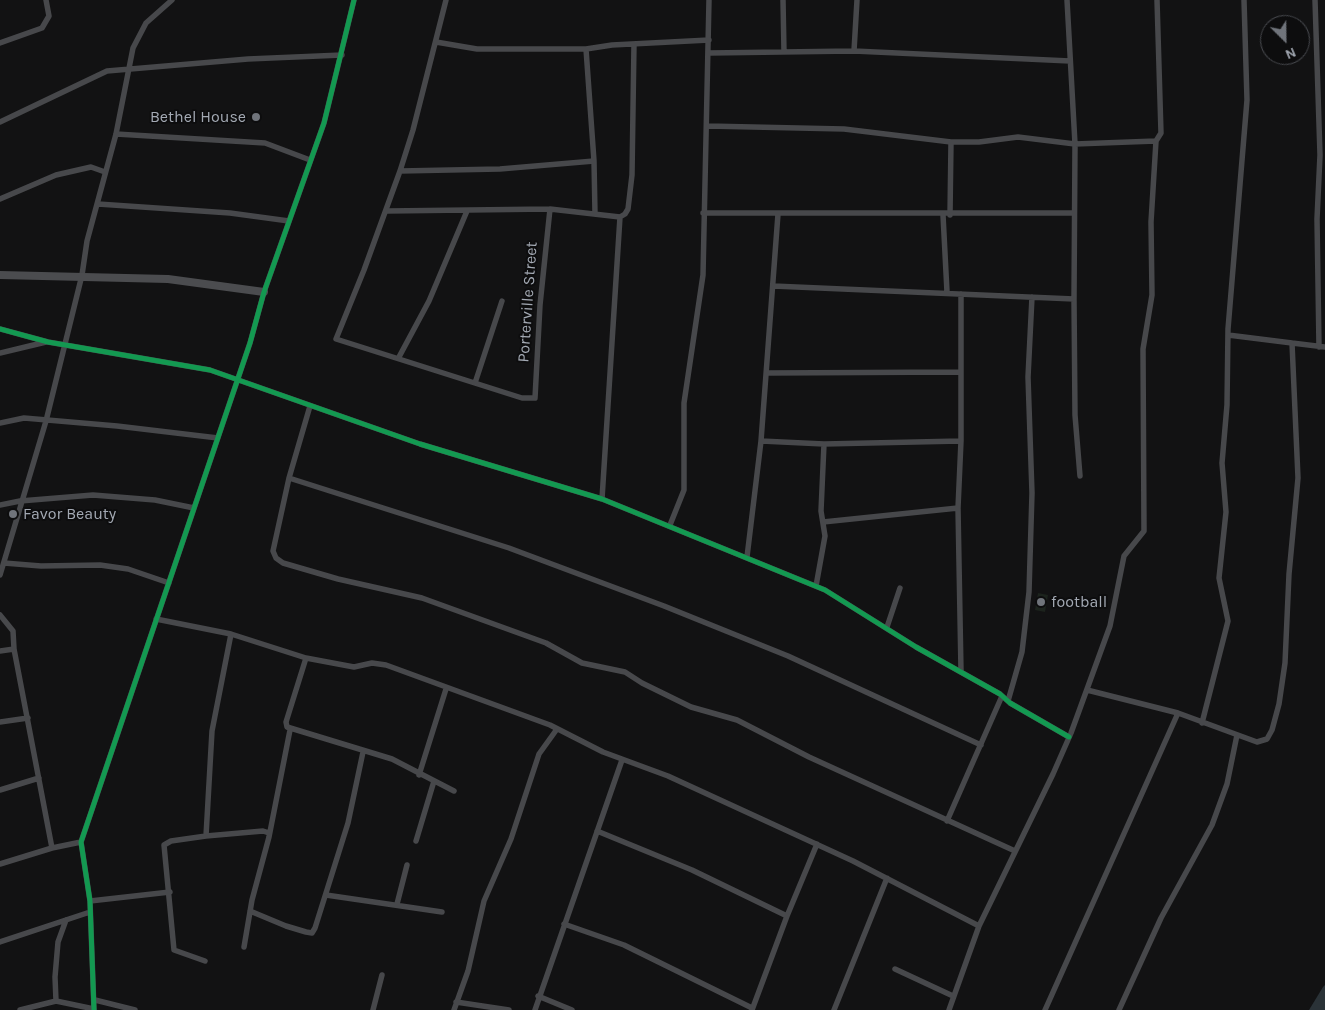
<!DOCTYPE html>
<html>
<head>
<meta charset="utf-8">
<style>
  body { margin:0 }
  #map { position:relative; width:1325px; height:1010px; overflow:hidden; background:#121213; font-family:Karla,sans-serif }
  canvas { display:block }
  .north { position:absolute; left:1260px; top:15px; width:50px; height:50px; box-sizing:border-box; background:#0d0d0e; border:1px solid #494b50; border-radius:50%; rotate:157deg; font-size:14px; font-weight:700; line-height:20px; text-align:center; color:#a3a9b3 }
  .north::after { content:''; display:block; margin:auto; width:18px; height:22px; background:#70747b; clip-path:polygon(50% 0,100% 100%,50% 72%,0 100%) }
</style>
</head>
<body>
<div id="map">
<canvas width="1325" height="1010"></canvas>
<div class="north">N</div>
</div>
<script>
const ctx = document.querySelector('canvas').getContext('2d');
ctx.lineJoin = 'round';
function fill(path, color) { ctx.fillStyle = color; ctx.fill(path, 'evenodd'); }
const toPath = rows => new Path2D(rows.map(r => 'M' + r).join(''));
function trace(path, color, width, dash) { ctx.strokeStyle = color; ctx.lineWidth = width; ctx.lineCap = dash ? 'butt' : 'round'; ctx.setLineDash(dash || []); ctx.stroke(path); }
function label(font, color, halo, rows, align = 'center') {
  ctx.font = font + ' Karla,sans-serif'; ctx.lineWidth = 4; ctx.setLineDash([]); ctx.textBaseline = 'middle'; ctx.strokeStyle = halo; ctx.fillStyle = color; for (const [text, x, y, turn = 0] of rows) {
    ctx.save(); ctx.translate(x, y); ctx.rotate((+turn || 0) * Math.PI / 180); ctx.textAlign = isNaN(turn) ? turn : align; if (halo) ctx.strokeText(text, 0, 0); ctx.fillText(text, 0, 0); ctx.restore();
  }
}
const green = toPath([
  [1038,593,1048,595,1045,612,1035,610]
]);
const water = toPath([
  [1325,985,1325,1010,1309,1010,1323,987]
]);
const street = toPath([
  [446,0,413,130,400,171,364,270,336,339,522,398,535,398,540,305,550,209],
  [783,0,784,52],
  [1315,0,1320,155,1317,219,1319,347],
  [436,42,477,49,586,49,612,45,709,40],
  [0,43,42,28,49,16,46,0],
  [586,49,594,161,595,214],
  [854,51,857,0],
  [709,53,854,51,1070,61],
  [0,122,107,71,248,59,342,55],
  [707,126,844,129,951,142,979,142,1018,137,1075,144,1156,141,1161,133,1157,0],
  [116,134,265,143,310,160],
  [400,171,500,169,594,161],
  [0,199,56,175,91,167,105,172],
  [98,204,230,213,289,221],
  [387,211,550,209,620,217,625,214,628,209,632,175,634,44],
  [703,213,1074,213],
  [943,215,947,292],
  [950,215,951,142],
  [773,286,1074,299,1075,144,1067,0],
  [1074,299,1075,415,1080,476],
  [0,329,48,342,210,370,420,444,602,499,825,590,916,647,1000,694,1010,703,1069,737],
  [1292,343,1325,347],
  [0,353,46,342],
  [399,357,429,301,467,211],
  [767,373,960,372],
  [475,383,502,301],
  [310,406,289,478,273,551,276,558,283,563,338,579,422,598,546,643,582,663,625,672,642,683,691,707,737,720,809,757,1015,851],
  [0,423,24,418,117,426,218,438],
  [761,441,824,444,961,441,961,294],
  [961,441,958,508,961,671],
  [289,478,509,548,664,606,788,656,981,745],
  [602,499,620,217],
  [0,505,20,501,93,495,155,500,194,508],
  [823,522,958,508],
  [670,525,684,490,684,403,703,275,709,0],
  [747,557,761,441,778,214],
  [4,563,41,566,100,565,128,569,169,583],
  [0,575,46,421,82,275,87,241,116,134,133,48,146,23,172,0],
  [816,586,825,536,821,511,824,444],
  [0,615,13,631,14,649,52,848],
  [156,619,231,634,306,658,354,667,372,663,386,665,550,725,603,752,668,776,853,861,979,926],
  [887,627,900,588],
  [0,651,14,649],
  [306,658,286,722,287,727,392,759,454,791],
  [1087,690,1178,713,1257,742,1267,739,1272,730,1279,704,1285,663,1289,574,1298,478,1292,343,1228,335],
  [1008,701,1022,652,1029,592,1032,493,1028,377,1032,297],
  [0,722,28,718],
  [1202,723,1228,621,1219,578,1226,512,1222,463,1227,405,1228,329,1247,100,1244,0],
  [419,775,446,689],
  [0,790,39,778],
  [947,821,1002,696],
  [597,831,692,870,787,916],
  [206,836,212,731,231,634],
  [416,841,434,781],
  [0,864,52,848,81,842],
  [326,895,442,912],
  [90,901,170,892],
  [397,904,407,865],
  [250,911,286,926,306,932,312,933,315,928,348,823,363,752],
  [564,924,624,945,752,1008],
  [0,942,90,912],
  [244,947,252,900,269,837,290,730],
  [205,961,174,950,164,845,171,841,206,836,263,831,269,833],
  [895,969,953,996],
  [538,996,572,1010],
  [95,1000,135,1010],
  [56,1001,55,977,58,942,66,920],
  [456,1002,509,1010],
  [20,1010,56,1001,94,1009],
  [94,1010,90,901,81,842,250,343,264,292,324,123,354,0],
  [373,1010,382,975],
  [454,1010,468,971,484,901,511,839,539,754,557,729],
  [535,1010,622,760],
  [752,1010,787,916,817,844],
  [834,1010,887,878],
  [949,1010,979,926,1053,774,1071,733,1110,626,1124,556,1144,531,1143,349,1152,295,1151,222,1156,141],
  [1045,1010,1178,713],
  [1119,1010,1161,918,1212,825,1227,784,1237,735]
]);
const secondary = toPath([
  [0,275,168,279,264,292]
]);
const cycleway = toPath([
  [0,329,48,342,210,370,420,444,602,499,825,590,916,647,1000,694,1010,703,1069,737],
  [94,1010,90,901,81,842,250,343,264,292,324,123,354,0]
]);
const markers = [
  [256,117,5,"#70747b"],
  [13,514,5,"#70747b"],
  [1041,602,5,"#70747b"]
];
const poiNames = [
  ["Bethel House",246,117,"right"],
  ["Favor Beauty",23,514],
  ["football",1051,602]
];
const streetNames = [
  ["Porterville Street",528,302,-86]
];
fill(green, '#1c231d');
fill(water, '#2a3237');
trace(street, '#47484b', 5.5);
trace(secondary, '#4b4c4f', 8);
trace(cycleway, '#139951', 5);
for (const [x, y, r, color] of markers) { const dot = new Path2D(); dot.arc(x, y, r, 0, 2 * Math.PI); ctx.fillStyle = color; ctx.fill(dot); trace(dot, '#0d0d0e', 2); }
label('16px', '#a3a9b3', '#0d0d0e', poiNames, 'left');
label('16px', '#a3a9b3', '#0d0d0e', streetNames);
</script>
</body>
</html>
